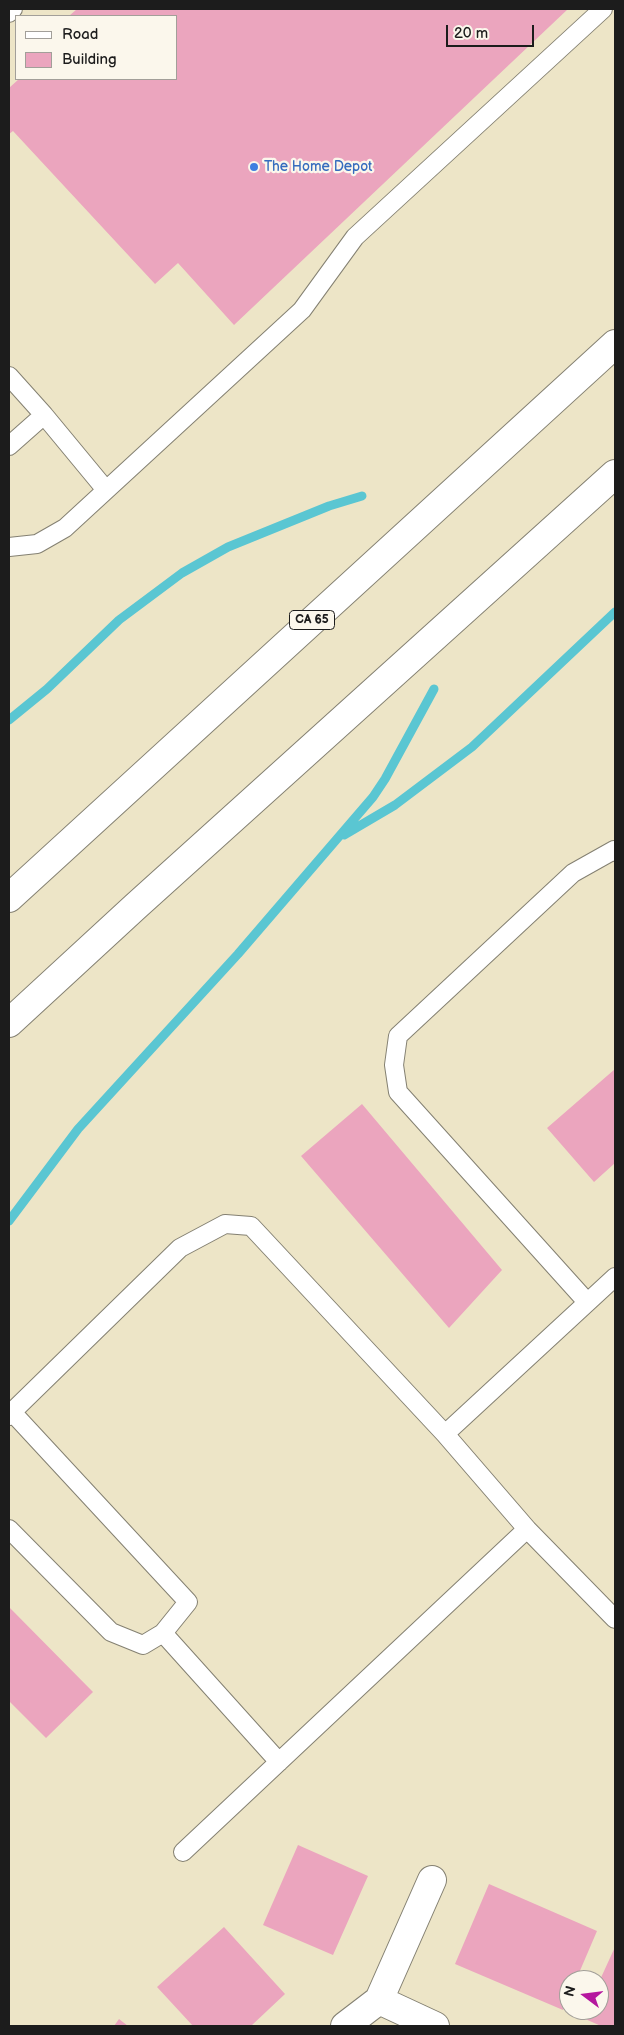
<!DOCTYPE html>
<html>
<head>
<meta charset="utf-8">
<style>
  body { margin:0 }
  #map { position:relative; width:624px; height:2035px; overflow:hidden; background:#ede5c7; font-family:"Balsamiq Sans",sans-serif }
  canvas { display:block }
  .frame { position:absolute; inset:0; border:10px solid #1c1c1c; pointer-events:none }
  .legend { position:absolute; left:15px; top:15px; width:162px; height:65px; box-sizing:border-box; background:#fbf7ec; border:1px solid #a29f99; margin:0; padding:6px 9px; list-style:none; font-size:15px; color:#1c1c1c }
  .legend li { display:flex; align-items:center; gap:10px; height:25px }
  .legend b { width:25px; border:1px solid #a29f99 }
  .north { position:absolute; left:559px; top:1970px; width:50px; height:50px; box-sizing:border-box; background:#fbf7ec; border:1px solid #a29f99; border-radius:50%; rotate:285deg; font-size:14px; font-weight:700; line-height:20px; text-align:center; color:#1c1c1c }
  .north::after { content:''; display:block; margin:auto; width:18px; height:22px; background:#b5179e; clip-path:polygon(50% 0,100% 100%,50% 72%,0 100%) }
  .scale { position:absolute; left:446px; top:25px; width:88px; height:22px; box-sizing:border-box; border:2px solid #1c1c1c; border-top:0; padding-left:6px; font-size:15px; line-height:18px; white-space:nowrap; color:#1c1c1c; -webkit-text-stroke:4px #fbf7ec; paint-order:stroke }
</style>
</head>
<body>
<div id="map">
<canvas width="624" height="2035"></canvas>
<div class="frame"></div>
<ul class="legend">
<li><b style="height:6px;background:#fff"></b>Road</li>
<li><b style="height:14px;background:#eba5be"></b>Building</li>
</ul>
<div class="north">N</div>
<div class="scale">20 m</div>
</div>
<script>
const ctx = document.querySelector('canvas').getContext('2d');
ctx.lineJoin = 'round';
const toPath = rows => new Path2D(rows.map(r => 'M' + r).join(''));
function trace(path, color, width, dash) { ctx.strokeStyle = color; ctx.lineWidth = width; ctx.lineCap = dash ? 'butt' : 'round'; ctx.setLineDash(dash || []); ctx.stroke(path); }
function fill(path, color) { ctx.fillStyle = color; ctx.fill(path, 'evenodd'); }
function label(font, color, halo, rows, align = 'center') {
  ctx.font = font + ' "Balsamiq Sans",sans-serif'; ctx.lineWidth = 4.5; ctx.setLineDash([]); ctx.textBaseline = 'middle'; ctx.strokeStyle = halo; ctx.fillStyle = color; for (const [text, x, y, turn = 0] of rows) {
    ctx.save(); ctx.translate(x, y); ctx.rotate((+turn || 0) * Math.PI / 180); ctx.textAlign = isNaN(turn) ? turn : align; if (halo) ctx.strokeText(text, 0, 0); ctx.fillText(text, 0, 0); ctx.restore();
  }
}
const stream = toPath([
  [9,720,47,689,119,620,182,573,228,547,329,506,362,496],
  [344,835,395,805,472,747,615,612],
  [9,1221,78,1129,238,954,373,797,385,779,434,689]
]);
const building = toPath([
  [77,9,568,9,234,325,178,263,155,284,13,131,9,134,9,88,19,79,176,79,176,16,69,16],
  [615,1069,615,1163,594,1182,547,1128],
  [362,1104,502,1270,449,1328,301,1156],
  [9,1607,93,1692,46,1738,9,1701],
  [298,1845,368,1876,333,1955,263,1925],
  [489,1884,597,1931,576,1980,569,1980,569,1997,563,2010,455,1964],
  [224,1927,285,1994,251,2026,193,2026,157,1987],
  [615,1947,615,2026,601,2026,583,2018,586,2010,599,2010,599,1982],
  [119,2019,128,2026,114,2026]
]);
const lane = toPath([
  [9,13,13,9],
  [9,376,44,415,9,446],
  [44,415,106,490],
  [9,547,37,544,65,528,302,310,355,237,603,9],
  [587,1302,398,1092,394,1065,398,1036,573,873,614,850,615,852],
  [12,1412,180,1248,225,1224,251,1226,445,1434],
  [9,1416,12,1412,188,1602,163,1633,143,1645,111,1632,9,1529],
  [527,1529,445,1434,615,1277],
  [163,1633,279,1762],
  [183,1852,527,1529,615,1619]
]);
const street = toPath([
  [379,2000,432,1880],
  [345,2026,379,2000,435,2026]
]);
const highway = toPath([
  [9,898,615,344],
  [9,1023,136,906,615,474]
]);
const markers = [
  [254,167,5,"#3f7fe0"]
];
const shields = [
  [312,620,45]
];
const shieldNames = [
  ["CA 65",312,620]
];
const shopNames = [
  ["The Home Depot",264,167]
];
trace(stream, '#5ac6d2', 9);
fill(building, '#eba5be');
trace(lane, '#848072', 20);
trace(street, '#848072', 30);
trace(highway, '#848072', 30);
trace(lane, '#fff', 18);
trace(street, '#fff', 28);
trace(highway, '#fff', 28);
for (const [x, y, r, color] of markers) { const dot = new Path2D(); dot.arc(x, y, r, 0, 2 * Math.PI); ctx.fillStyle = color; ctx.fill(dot); trace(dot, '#fbf7ec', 2); }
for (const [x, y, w] of shields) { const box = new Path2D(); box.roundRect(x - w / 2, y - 9.5, w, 19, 4); ctx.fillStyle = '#fbf7ec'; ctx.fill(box); trace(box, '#1c1c1c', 1); }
label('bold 12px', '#1c1c1c', null, shieldNames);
label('14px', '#366cbe', '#fbf7ec', shopNames, 'left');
</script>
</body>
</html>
